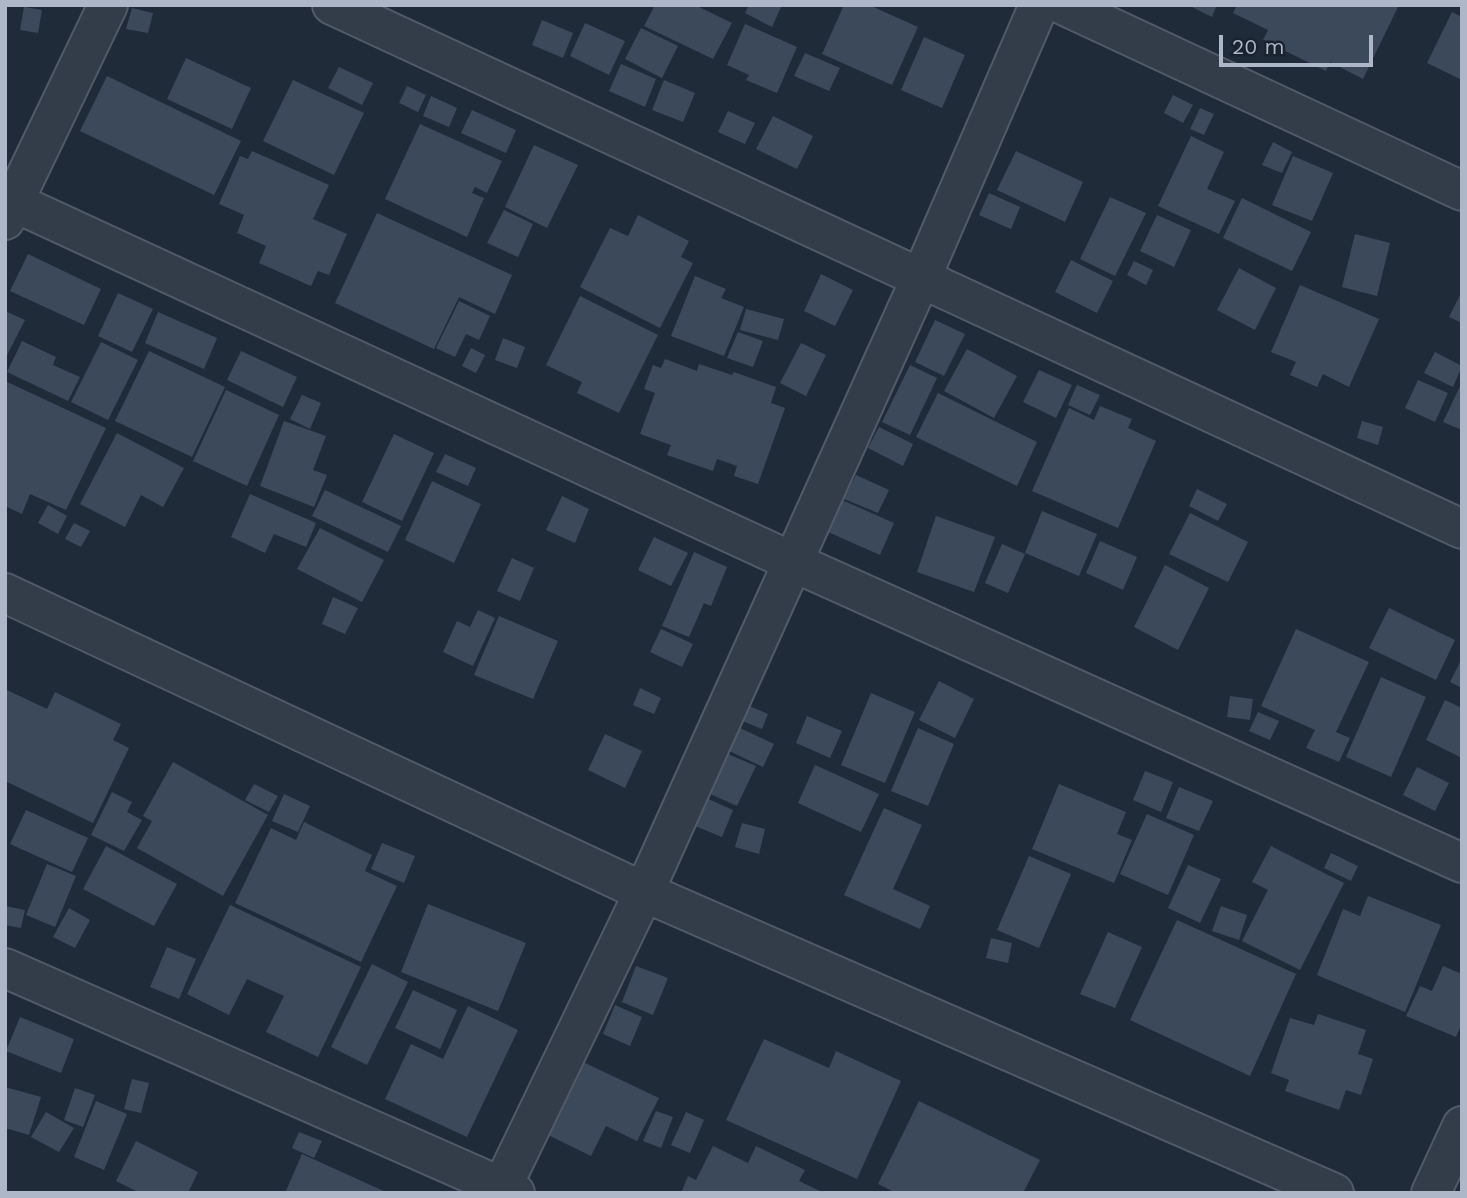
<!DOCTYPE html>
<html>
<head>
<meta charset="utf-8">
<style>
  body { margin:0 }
  #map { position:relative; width:1467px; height:1198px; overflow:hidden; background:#202b3a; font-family:"Work Sans",sans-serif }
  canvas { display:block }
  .frame { position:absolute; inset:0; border:7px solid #aeb7c7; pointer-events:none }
  .scale { position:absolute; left:1219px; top:35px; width:154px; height:32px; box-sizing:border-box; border:4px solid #aeb7c7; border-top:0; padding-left:9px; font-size:21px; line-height:24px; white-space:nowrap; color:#aeb7c7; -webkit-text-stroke:5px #19222f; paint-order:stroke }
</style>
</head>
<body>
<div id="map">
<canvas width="1467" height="1198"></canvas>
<div class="frame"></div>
<div class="scale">20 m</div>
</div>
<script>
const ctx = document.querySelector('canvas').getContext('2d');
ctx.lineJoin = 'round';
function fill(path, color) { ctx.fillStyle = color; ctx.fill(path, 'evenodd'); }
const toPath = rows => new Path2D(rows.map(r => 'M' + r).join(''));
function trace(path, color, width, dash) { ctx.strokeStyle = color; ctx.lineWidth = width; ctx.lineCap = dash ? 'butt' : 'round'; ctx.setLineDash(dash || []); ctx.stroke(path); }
const building = toPath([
  [655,5,695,5,732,23,713,59,644,26],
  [749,5,782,5,772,27,745,13],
  [844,5,869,5,918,27,892,85,822,54],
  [1188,5,1217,5,1212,17],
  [1237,5,1399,5,1363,79,1330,62,1326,71,1263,40,1268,30,1233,13],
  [24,7,42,10,38,33,20,30],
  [132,8,153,13,148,33,126,29],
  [1452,12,1462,17,1462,80,1427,63],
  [542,20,573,33,563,58,532,45],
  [585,23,625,41,609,75,570,56],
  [745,24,797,47,777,93,746,80,749,75,727,65],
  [641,28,678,46,662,78,625,59],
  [924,37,965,55,942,108,901,90],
  [805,53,840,68,829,91,794,76],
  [186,58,251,88,232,129,167,99],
  [621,64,656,79,645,107,609,91],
  [339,67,373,83,362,105,328,88],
  [107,76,241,141,214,195,80,131],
  [293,80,364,113,334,175,263,141],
  [664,80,695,93,683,122,652,110],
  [407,86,426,95,418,112,399,103],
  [1173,95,1193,105,1183,123,1164,113],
  [431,96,457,108,449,127,423,116],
  [1200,108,1214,114,1204,135,1190,129],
  [472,110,516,130,506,153,461,133],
  [728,111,755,123,745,144,718,132],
  [773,116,813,136,797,169,756,149],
  [420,124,502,161,487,193,475,187,472,193,484,198,467,237,385,199],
  [1191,136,1224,152,1207,189,1235,201,1219,234,1158,206],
  [1273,142,1292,152,1282,173,1262,165],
  [534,145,578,165,547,228,505,207],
  [252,151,329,185,313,219,347,234,329,275,318,271,311,286,259,263,266,246,237,233,244,215,219,204,240,156,248,159],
  [1016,151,1083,182,1065,222,997,190],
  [1293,156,1333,173,1312,221,1272,205],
  [989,193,1020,207,1011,229,979,215],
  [1110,197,1146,213,1115,276,1080,259],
  [1242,198,1311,232,1292,271,1223,238],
  [504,210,533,224,518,257,487,243],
  [377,213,512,275,495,314,459,297,434,349,335,303],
  [638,215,689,241,681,257,693,263,660,328,580,287,610,228,628,236],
  [1157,215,1191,230,1174,267,1140,251],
  [1355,234,1390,243,1377,296,1342,287],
  [28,254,101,289,84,325,10,291],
  [1071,260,1113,281,1097,313,1055,292],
  [1134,261,1153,270,1146,285,1127,275],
  [1239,268,1276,288,1255,330,1217,310],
  [821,274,853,290,835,326,804,311],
  [695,276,726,289,721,298,744,307,724,356,671,336],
  [1300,285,1379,319,1349,387,1323,374,1317,387,1290,375,1296,362,1271,352],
  [1462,291,1462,323,1449,317],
  [118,293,153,309,132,352,98,336],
  [580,296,658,335,619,413,577,393,582,382,546,365],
  [459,301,490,316,479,340,466,334,455,357,436,348],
  [746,309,784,319,778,340,740,330],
  [5,311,25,320,5,359],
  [158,312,217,338,204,369,145,343],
  [935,320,965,334,944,376,915,362],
  [738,332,763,341,753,367,727,358],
  [503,338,525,347,517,368,495,360],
  [22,341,56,357,53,365,80,377,68,401,7,372],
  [101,342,138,360,108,420,71,402],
  [801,343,826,355,806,396,780,383],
  [471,348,485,355,476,373,462,366],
  [967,349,1017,376,994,418,944,391],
  [149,351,225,387,192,457,115,421],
  [241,351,297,377,283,407,227,380],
  [1435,352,1462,366,1453,387,1424,373],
  [665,359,697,371,699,364,732,375,734,372,776,387,771,403,785,408,758,484,734,476,737,466,717,459,713,471,667,455,671,445,640,434,655,393,644,389,653,365,661,368],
  [910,365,937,378,910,435,882,422],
  [1039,370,1072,385,1056,418,1023,402],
  [1418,380,1448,393,1435,422,1405,408],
  [5,381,106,428,66,510,30,494,22,514,5,506],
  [1462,382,1462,430,1443,422],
  [1077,385,1100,395,1090,415,1068,405],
  [226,390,279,415,247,486,193,461],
  [938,393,1037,442,1017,486,916,437],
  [302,395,321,403,310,429,290,419],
  [1100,406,1132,419,1128,428,1156,441,1118,528,1032,491,1069,408,1094,420],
  [284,421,326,436,313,470,327,475,314,507,260,486],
  [1362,421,1383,427,1378,445,1357,438],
  [879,427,913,444,903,466,868,448],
  [117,433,184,468,163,507,141,495,125,527,80,504],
  [394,434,434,453,402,521,362,502],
  [445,454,476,468,468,486,436,472],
  [856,475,889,490,878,513,844,499],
  [432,481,481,504,454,563,405,540],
  [1197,489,1227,504,1218,521,1189,506],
  [325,490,401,526,388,552,312,516],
  [250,494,316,523,306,547,274,534,265,553,231,537],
  [562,496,589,509,575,543,546,530],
  [842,500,894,523,880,555,828,532],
  [48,505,67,516,58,534,38,523],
  [1042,511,1097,534,1079,576,1025,553],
  [1190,513,1248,542,1228,582,1169,554],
  [936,516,995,537,974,592,917,572],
  [74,523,90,531,81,547,65,539],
  [320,528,384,560,362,602,297,569],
  [654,537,688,553,671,586,638,570],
  [1100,541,1137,557,1123,590,1086,573],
  [1002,544,1025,554,1008,593,985,583],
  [694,552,727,567,711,606,704,603,689,637,662,626],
  [512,558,534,568,520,601,497,591],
  [1165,565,1209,588,1178,650,1134,627],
  [333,597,358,608,345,634,322,624],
  [1389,608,1455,640,1436,680,1369,648],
  [478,610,495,618,473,666,443,652,457,621,470,627],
  [499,616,558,641,533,699,474,675],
  [661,629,693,644,682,667,650,652],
  [1296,629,1369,662,1336,732,1350,738,1339,762,1306,748,1315,730,1261,706],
  [1462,658,1462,688,1450,682],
  [1381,677,1426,697,1391,777,1346,757],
  [939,681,974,699,955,738,919,720],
  [640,688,661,698,654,714,633,705],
  [5,689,47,709,55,692,121,724,113,740,129,748,93,823,5,781],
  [871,693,915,712,885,783,841,765],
  [1230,696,1253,699,1250,720,1227,717],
  [1445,700,1462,708,1462,758,1426,740],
  [747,705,768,714,762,729,740,720],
  [1258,712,1279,721,1270,740,1249,731],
  [807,716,842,731,830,758,796,743],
  [738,727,774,744,763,767,727,750],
  [918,728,954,744,928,806,891,791],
  [605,734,642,751,625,788,588,770],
  [723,752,756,766,737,806,706,792],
  [173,762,268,815,223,896,137,848,152,821,143,816],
  [815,765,879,794,861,832,798,803],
  [1417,767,1449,783,1435,811,1403,795],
  [1145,771,1173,782,1161,812,1133,800],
  [254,784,278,796,269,812,245,800],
  [1059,784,1126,812,1117,834,1132,840,1114,883,1032,849],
  [1179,787,1213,801,1199,831,1166,818],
  [112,792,132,802,127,812,142,820,124,851,91,835],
  [284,794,310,806,298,832,272,821],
  [706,798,733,810,722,837,695,826],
  [884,808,922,825,893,889,930,906,920,929,844,895],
  [26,810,88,838,72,872,10,844],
  [1147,814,1194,835,1168,895,1120,874],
  [304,822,372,855,365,871,397,886,361,962,235,903,271,828,296,840],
  [742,823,765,829,759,854,735,847],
  [382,843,415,856,404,883,371,869],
  [106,846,177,884,154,926,83,889],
  [1271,846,1344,883,1300,970,1242,941,1268,890,1252,882],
  [1331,853,1358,866,1351,881,1324,868],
  [1029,856,1071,874,1039,948,997,930],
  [47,864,76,876,55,927,26,915],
  [1188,865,1221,879,1200,923,1168,908],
  [1368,896,1441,925,1405,1012,1317,975,1343,909,1360,916],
  [428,904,526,943,498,1011,401,972],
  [230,905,361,967,318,1057,266,1032,284,996,247,979,229,1015,187,994],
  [5,906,25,910,21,928,5,925],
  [1221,906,1247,915,1239,940,1212,931],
  [69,908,90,920,75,948,53,937],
  [1177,920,1296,974,1250,1076,1130,1020],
  [1108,932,1142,947,1115,1008,1080,994],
  [991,938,1012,943,1008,963,986,958],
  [167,947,196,959,179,999,150,987],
  [372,964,408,982,367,1065,331,1047],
  [636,966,668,978,653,1015,622,1002],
  [1443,966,1462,974,1462,1024,1456,1037,1406,1016,1420,986,1432,991],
  [413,990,457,1010,440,1049,395,1028],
  [615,1005,642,1017,630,1046,603,1034],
  [468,1006,518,1030,467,1137,385,1099,411,1044,443,1059],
  [1318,1014,1366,1030,1358,1054,1373,1059,1361,1095,1346,1090,1339,1110,1285,1091,1289,1080,1271,1073,1290,1018,1314,1025],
  [20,1017,74,1039,61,1073,6,1051],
  [764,1039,829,1068,836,1051,901,1081,857,1179,726,1120],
  [583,1062,659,1098,637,1141,606,1126,591,1156,548,1135],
  [132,1079,149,1083,141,1113,124,1109],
  [5,1087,41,1097,29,1135,5,1128],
  [75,1088,95,1095,83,1127,64,1120],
  [96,1101,127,1114,104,1170,74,1157],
  [919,1101,1040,1160,1023,1193,896,1193,878,1184],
  [656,1111,673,1117,661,1148,643,1141],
  [46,1112,74,1128,59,1152,31,1137],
  [686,1112,704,1120,690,1153,671,1145],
  [299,1132,322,1141,314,1158,292,1148],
  [136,1141,198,1172,188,1193,140,1193,116,1181],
  [713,1146,748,1163,756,1146,805,1170,799,1181,824,1193,681,1193,688,1176,696,1180],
  [302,1154,388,1193,285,1193]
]);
const street = toPath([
  [332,5,1462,529],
  [1063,5,1462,191],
  [5,198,793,562,1462,863],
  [5,220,108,5],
  [5,593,644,892,1334,1193],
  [5,968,515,1193],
  [499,1193,644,892,921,278,1039,5],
  [1431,1193,1462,1126]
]);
fill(building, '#3b495b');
trace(street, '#515a68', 42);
trace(street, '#333d4a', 38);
</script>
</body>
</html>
